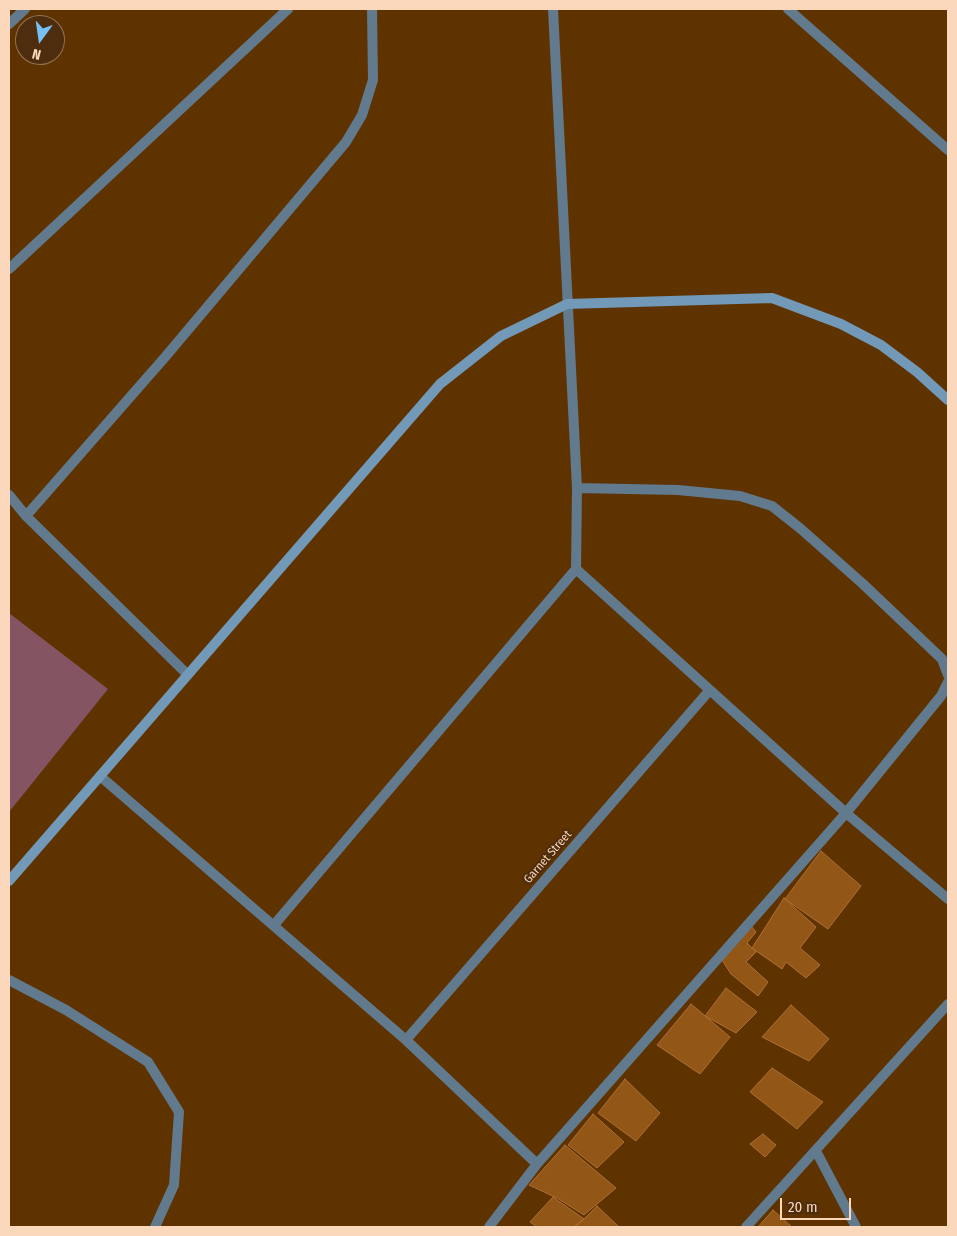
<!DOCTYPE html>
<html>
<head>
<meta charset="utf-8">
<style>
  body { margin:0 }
  #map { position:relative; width:957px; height:1236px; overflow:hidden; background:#5f3300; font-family:"Fira Sans Condensed",sans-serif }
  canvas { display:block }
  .frame { position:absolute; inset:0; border:10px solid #fbd8bc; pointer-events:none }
  .north { position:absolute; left:15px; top:15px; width:50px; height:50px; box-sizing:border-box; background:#4d2d0d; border:1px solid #937153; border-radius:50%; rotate:194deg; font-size:14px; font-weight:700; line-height:20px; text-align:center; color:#fbd8bc }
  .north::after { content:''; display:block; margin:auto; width:18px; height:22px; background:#75c0f6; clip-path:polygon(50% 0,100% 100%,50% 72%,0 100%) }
  .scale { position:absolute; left:780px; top:1198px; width:71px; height:22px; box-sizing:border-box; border:2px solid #fbd8bc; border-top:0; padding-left:6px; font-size:15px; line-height:18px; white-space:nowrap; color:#fbd8bc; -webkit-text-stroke:4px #4d2d0d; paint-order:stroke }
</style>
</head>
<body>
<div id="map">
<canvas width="957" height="1236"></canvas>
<div class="frame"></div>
<div class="north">N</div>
<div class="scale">20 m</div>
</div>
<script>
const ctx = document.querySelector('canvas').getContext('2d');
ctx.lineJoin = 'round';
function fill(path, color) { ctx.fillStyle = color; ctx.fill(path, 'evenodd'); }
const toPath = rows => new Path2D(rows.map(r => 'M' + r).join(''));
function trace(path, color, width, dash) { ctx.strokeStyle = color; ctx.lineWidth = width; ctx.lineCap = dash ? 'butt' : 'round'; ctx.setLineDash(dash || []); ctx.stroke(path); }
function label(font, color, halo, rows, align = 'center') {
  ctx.font = font + ' "Fira Sans Condensed",sans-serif'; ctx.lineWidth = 4; ctx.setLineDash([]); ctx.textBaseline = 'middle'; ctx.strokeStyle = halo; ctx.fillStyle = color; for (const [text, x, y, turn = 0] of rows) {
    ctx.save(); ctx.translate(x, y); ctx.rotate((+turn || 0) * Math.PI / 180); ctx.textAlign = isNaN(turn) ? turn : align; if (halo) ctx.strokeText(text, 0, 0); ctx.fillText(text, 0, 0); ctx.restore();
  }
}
const green = toPath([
  [9,613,108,689,9,812]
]);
const building = toPath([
  [821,851,861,886,828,929,785,899,821,851],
  [784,898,816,927,800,948,820,965,806,978,786,962,782,969,752,948,784,898],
  [751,926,756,932,747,943,756,952,746,962,768,982,758,996,731,974,722,960,751,926],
  [726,988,757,1012,736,1033,705,1016,726,988],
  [691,1004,730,1037,700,1074,657,1045,691,1004],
  [791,1005,829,1039,809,1061,762,1037,791,1005],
  [772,1068,823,1102,797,1129,750,1092,772,1068],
  [625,1079,660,1113,636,1141,598,1113,625,1079],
  [593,1114,624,1142,597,1168,568,1145,593,1114],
  [763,1134,776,1145,765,1157,750,1144,763,1134],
  [565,1145,616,1188,584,1215,557,1198,529,1185,565,1145],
  [553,1197,584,1219,573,1227,537,1227,530,1222,553,1197],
  [597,1206,619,1227,575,1227,584,1219,597,1206],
  [773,1210,792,1227,758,1227,773,1210]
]);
const street = toPath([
  [788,9,948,150],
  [9,24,25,9],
  [9,269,288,9],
  [577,488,678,490,740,496,772,506,801,529,863,584,942,659,948,675],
  [9,495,26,516,187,674],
  [26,516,166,356,346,142,362,115,373,80,372,9],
  [576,569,846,813,948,899],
  [100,776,406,1040,537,1164],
  [274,925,576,569,577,488,553,9],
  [9,980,66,1010,148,1062,179,1112,174,1185,155,1227],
  [406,1040,709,691],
  [816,1151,856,1227],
  [489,1227,537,1164,846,813,941,696,948,682],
  [746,1227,948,1004]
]);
const secondary = toPath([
  [9,881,440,384,501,336,567,304,772,298,841,324,881,345,917,372,948,400]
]);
const streetNames = [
  ["Garnet Street",548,857,-49]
];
fill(green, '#855462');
fill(building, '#925717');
trace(building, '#ad6f34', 1);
trace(street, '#617a8d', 10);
trace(secondary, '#7299b7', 10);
label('12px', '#fbd8bc', '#4d2d0d', streetNames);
</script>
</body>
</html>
